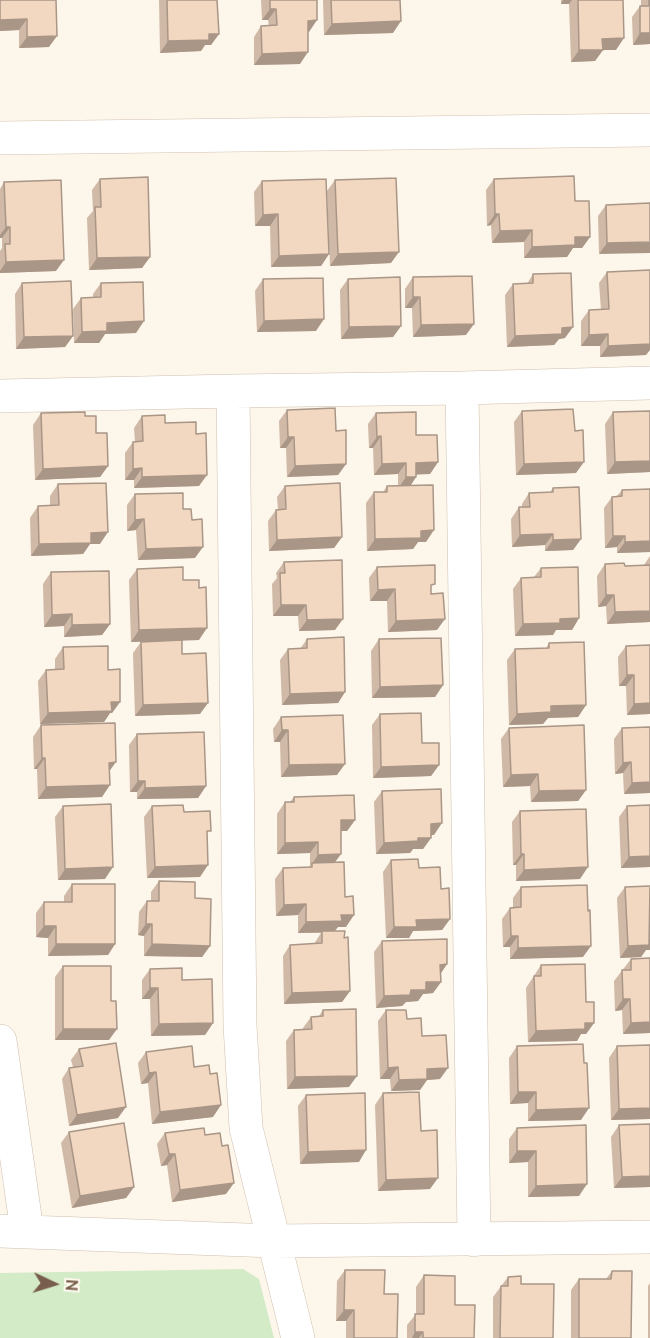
<!DOCTYPE html>
<html>
<head>
<meta charset="utf-8">
<style>
  body { margin:0 }
  #map { position:relative; width:650px; height:1338px; overflow:hidden; background:#fdf6ea; font-family:Ubuntu,sans-serif }
  canvas { display:block }
  .north { position:absolute; left:24px; top:1254px; width:60px; height:60px; -webkit-text-stroke:4px #fffaf0; paint-order:stroke; rotate:94deg; font-size:16px; font-weight:700; line-height:24px; text-align:center; color:#785e4c }
  .north::after { content:''; display:block; margin:auto; width:21px; height:27px; background:#785e4c; clip-path:polygon(50% 0,100% 100%,50% 72%,0 100%) }
</style>
</head>
<body>
<div id="map">
<canvas width="650" height="1338"></canvas>
<div class="north">N</div>
</div>
<script>
const ctx = document.querySelector('canvas').getContext('2d');
ctx.lineJoin = 'round';
function fill(path, color) { ctx.fillStyle = color; ctx.fill(path, 'evenodd'); }
const toPath = rows => new Path2D(rows.map(r => 'M' + r).join(''));
function trace(path, color, width, dash) { ctx.strokeStyle = color; ctx.lineWidth = width; ctx.lineCap = dash ? 'butt' : 'round'; ctx.setLineDash(dash || []); ctx.stroke(path); }
const green = toPath([
  [243,1269,259,1279,274,1338,0,1338,0,1273]
]);
const street = toPath([
  [462,388,474,1240],
  [233,391,240,1025,246,1128,298,1338],
  [0,396,233,391,462,388,650,383],
  [0,1041,27,1231],
  [0,1231,274,1241,650,1237]
]);
const secondary = toPath([
  [0,138,650,130]
]);
const wall = toPath([
  [56,0,49,47,19,48,19,30,0,31],
  [159,0,217,0,219,34,211,45,205,45,201,51,160,53],
  [261,0,317,0,300,64,254,65,254,37,261,26,269,26,268,20,262,20],
  [323,0,400,0,393,33,324,35],
  [561,0,623,0,616,50,603,50,595,61,571,62,569,4,561,4],
  [641,0,650,0,650,44,633,45,632,17,640,6,641,6],
  [100,179,150,257,142,268,89,270,87,218,93,211,92,190],
  [494,179,575,201,590,237,582,248,573,248,567,257,524,258,524,242,492,243,491,225,487,226,486,190],
  [335,180,391,263,330,266,327,191],
  [262,181,329,254,321,266,271,267,270,226,255,226,254,192],
  [4,182,56,271,0,273,0,251,2,248,2,238,0,238,0,189],
  [650,203,599,254,598,216,606,205],
  [607,272,646,355,600,357,600,346,581,346,581,321,589,310,601,310,599,283],
  [533,274,565,338,559,339,554,345,507,347,505,295,513,284,527,284],
  [413,277,466,335,413,337,412,308,405,308,405,289],
  [263,279,316,331,257,332,255,291],
  [348,279,401,326,393,337,341,339,340,290],
  [22,283,73,336,65,347,16,349,15,294],
  [101,283,136,333,105,334,99,343,74,343,73,309,81,298,93,297,93,294],
  [287,410,336,431,346,464,338,475,287,477,286,448,280,448,279,421],
  [522,411,575,431,576,473,516,475,514,422],
  [650,411,650,472,607,474,605,424,613,412],
  [41,413,85,416,96,433,108,466,100,477,35,480,33,425],
  [376,413,416,435,438,462,430,474,416,474,416,477,410,486,426,542,418,542,413,549,367,551,366,503,374,492,383,492,387,486,398,486,398,474,374,475,373,448,369,448,368,424],
  [142,416,165,423,196,434,199,486,134,488,134,480,125,480,125,453,133,442,135,442,134,428],
  [58,484,100,544,90,544,83,554,31,556,30,518,38,506,50,506,50,496],
  [285,486,342,537,334,548,269,551,268,521,276,510,278,510,277,497],
  [553,488,581,539,573,550,545,551,545,545,512,547,511,519,519,507,522,507,522,504,529,493,550,492],
  [650,489,650,552,617,553,617,547,605,548,604,508,612,497,617,496,622,490],
  [135,494,183,509,195,558,138,560,136,530,127,531,127,505],
  [650,556,650,622,607,624,606,606,598,607,597,576,605,564,625,566,644,565],
  [284,562,335,630,299,631,298,616,273,616,272,584,277,578,276,573],
  [377,567,437,630,388,632,387,601,370,601,369,578],
  [541,568,579,618,572,630,556,630,553,635,515,636,513,589,521,578,534,577],
  [137,569,183,580,199,640,131,642,129,580],
  [51,572,110,624,102,635,64,637,64,626,44,627,43,584],
  [307,639,345,692,338,703,282,705,280,660,288,649,300,649],
  [379,639,443,685,435,697,372,698,371,651],
  [141,642,182,654,200,714,135,716,133,653],
  [549,643,586,705,578,717,548,718,543,724,509,725,507,660,515,649,546,648],
  [650,645,650,714,627,715,626,686,619,686,618,657,626,646],
  [63,647,108,670,120,702,112,713,110,713,104,722,40,724,38,681,46,670,55,670,55,659],
  [380,714,422,743,439,765,431,776,373,778,372,725],
  [281,717,337,775,281,777,280,742,274,742,273,729],
  [41,725,110,771,102,797,38,799,37,769,34,769,33,737],
  [509,728,586,790,578,801,531,802,530,786,503,787,501,739],
  [622,728,650,793,624,794,623,773,615,774,614,739],
  [137,734,206,786,198,798,137,799,137,792,130,792,129,745],
  [382,791,434,835,431,835,431,838,423,849,413,849,410,853,376,854,374,802],
  [294,797,355,820,347,831,341,831,335,862,346,927,338,927,334,931,344,938,350,991,342,1002,284,1004,283,956,290,945,314,944,321,933,298,933,298,915,276,916,275,879,283,868,309,867,310,865,310,853,277,854,277,814,285,802,290,802],
  [63,806,105,879,58,880,55,817],
  [152,806,184,812,207,837,200,877,147,878,144,817],
  [627,806,650,867,621,868,619,817],
  [520,811,580,879,516,881,516,865,513,865,512,822],
  [391,860,419,868,441,889,450,919,442,930,413,931,409,938,386,938,383,872],
  [159,881,195,898,210,946,202,957,144,956,144,936,138,935,139,912,147,901,151,901,151,892],
  [72,884,115,944,108,955,48,956,48,938,36,937,36,913,44,902,64,902,64,896],
  [650,886,650,950,646,950,641,957,620,958,617,898,625,887],
  [521,887,583,957,510,959,510,947,503,947,502,919,510,908,513,908,513,898],
  [382,941,447,964,441,973,441,982,433,993,423,994,418,1001,406,1002,402,1006,376,1008,374,952],
  [650,958,650,1033,623,1034,622,1010,615,1011,614,981,631,959],
  [541,965,586,1002,594,1023,586,1034,581,1034,577,1041,528,1042,526,988],
  [63,966,109,1040,55,1040,55,977],
  [150,969,213,1023,205,1035,151,1036,150,999,142,999,142,980],
  [323,1010,349,1087,287,1089,286,1041,294,1030,303,1029,303,1028,311,1017,319,1016],
  [386,1010,407,1019,422,1036,440,1079,427,1080,420,1090,391,1091,390,1079,380,1079,378,1021],
  [517,1046,581,1120,528,1121,528,1103,510,1104,509,1058],
  [617,1046,650,1119,611,1120,609,1058],
  [79,1049,118,1118,69,1126,62,1079,69,1068,73,1067,71,1060],
  [146,1052,194,1067,213,1117,152,1124,148,1083,141,1084,138,1063],
  [383,1093,421,1131,430,1189,378,1191,375,1105],
  [306,1095,359,1162,300,1164,298,1106],
  [619,1125,650,1187,614,1188,611,1137],
  [517,1128,579,1196,528,1197,528,1162,509,1163,509,1139],
  [69,1132,134,1187,126,1198,72,1208,61,1143],
  [165,1133,205,1135,226,1194,172,1202,167,1165,161,1166,157,1144],
  [345,1270,384,1294,397,1338,346,1338,346,1321,336,1321,337,1281],
  [612,1271,631,1338,571,1338,571,1290,579,1279,606,1279],
  [424,1275,455,1305,474,1338,407,1338,407,1325,416,1314,416,1287],
  [508,1277,521,1284,553,1338,493,1338,493,1297],
  [650,1283,650,1338,648,1338,648,1286]
]);
const shadedWall = toPath([
  [563,0,572,0,569,4,561,4],
  [270,9,276,9,268,20,262,20],
  [27,19,19,30,0,31,0,20],
  [317,20,309,32,300,32,308,21],
  [401,21,393,33,324,35,332,24],
  [640,33,650,33,650,44,633,45],
  [209,34,219,34,211,45,205,45,201,51,160,53,168,41],
  [57,36,49,47,19,48,27,37],
  [624,38,616,50,603,50,595,61,571,62,579,50,602,39],
  [308,52,300,64,254,65,262,54],
  [278,214,270,226,255,226,263,215],
  [495,214,499,214,491,225,487,226],
  [6,227,10,227,2,238,0,238,0,235],
  [532,230,524,242,492,243,500,231],
  [575,237,590,237,582,248,573,248,567,257,524,258,532,247],
  [650,242,650,253,599,254,607,243],
  [399,252,391,263,330,266,338,254],
  [329,254,321,266,271,267,279,256],
  [150,257,142,268,89,270,97,258],
  [64,260,56,271,0,273,0,271,6,262],
  [413,297,420,297,412,308,405,308],
  [324,319,316,331,257,332,264,321],
  [144,321,136,333,105,334,99,343,74,343,82,332,107,323],
  [474,324,466,335,413,337,421,325],
  [401,326,393,337,341,339,349,327],
  [573,327,565,338,559,339,554,345,507,347,515,336,562,328],
  [608,334,600,346,581,346,589,335],
  [73,336,65,347,16,349,24,337],
  [650,344,650,350,646,355,600,357,608,346],
  [381,436,373,448,369,448,377,437],
  [288,437,294,437,286,448,280,448],
  [650,461,650,472,607,474,615,462],
  [438,462,430,474,408,475,416,463],
  [584,462,576,473,516,475,524,464],
  [406,463,398,474,374,475,382,464],
  [346,464,338,475,287,477,295,466],
  [108,466,100,477,35,480,43,469],
  [142,468,134,480,125,480,133,469],
  [207,475,199,486,134,488,142,477],
  [406,477,416,477,409,488,398,489],
  [144,519,136,530,127,531,135,520],
  [434,530,426,542,418,542,413,549,367,551,375,539,421,531],
  [108,532,100,544,90,544,83,554,31,556,39,544,91,533],
  [553,534,545,545,512,547,520,535],
  [613,536,625,536,617,547,605,548],
  [342,537,334,548,269,551,277,540],
  [581,539,573,550,545,551,553,540],
  [650,541,650,552,617,553,625,542],
  [203,547,195,558,138,560,146,549],
  [395,589,387,601,370,601,378,590],
  [606,595,614,595,606,606,598,607],
  [281,605,306,605,298,616,273,616],
  [650,611,650,622,607,624,615,612],
  [72,614,64,626,44,627,52,615],
  [579,618,572,630,556,630,553,635,515,636,523,624,560,619],
  [343,619,335,630,299,631,307,620],
  [445,619,437,630,388,632,396,621],
  [110,624,102,635,64,637,72,625],
  [207,628,199,640,131,642,139,630],
  [627,675,634,675,626,686,619,686],
  [443,685,435,697,372,698,380,687],
  [345,692,338,703,282,705,290,694],
  [111,702,120,702,112,713,110,713,104,722,40,724,48,713],
  [208,703,200,714,135,716,143,705],
  [650,703,650,714,627,715,634,704],
  [586,705,578,717,548,718,543,724,509,725,517,714,551,706],
  [282,730,288,730,280,742,274,742],
  [42,758,45,758,37,769,34,769],
  [116,762,108,773,109,763],
  [631,762,623,773,615,774,623,763],
  [345,764,337,775,281,777,289,765],
  [439,765,431,776,373,778,381,767],
  [538,774,530,786,503,787,511,775],
  [138,781,145,781,137,792,130,792],
  [650,782,650,793,624,794,632,783],
  [110,785,102,797,38,799,46,787],
  [206,786,198,798,137,799,145,788],
  [586,790,578,801,531,802,539,791],
  [341,820,355,820,347,831,333,831],
  [442,823,434,835,423,835,431,824],
  [418,838,431,838,423,849,413,849,410,853,376,854,384,843],
  [318,842,310,853,277,854,285,843],
  [341,854,333,865,312,864,318,855],
  [521,854,524,854,516,865,513,865],
  [650,856,650,867,621,868,629,857],
  [208,865,200,877,147,878,155,867],
  [113,867,105,879,58,880,65,869],
  [588,867,580,879,516,881,524,870],
  [306,904,298,915,276,916,284,905],
  [341,915,354,915,346,927,338,927,334,932,298,933,306,922],
  [450,919,442,930,413,931,409,938,386,938,394,927,416,920],
  [146,924,152,924,144,936,138,935],
  [44,926,56,926,48,938,36,937],
  [511,936,518,936,510,947,503,947],
  [649,939,650,939,650,950,646,950,641,957,620,958,628,946],
  [56,944,115,944,108,955,48,956],
  [152,944,210,946,202,957,144,956],
  [591,946,583,957,510,959,518,948],
  [447,964,439,976,440,965],
  [426,982,441,982,433,993,423,994,418,1001,406,1002,402,1006,376,1008,384,996,411,990],
  [150,988,158,988,150,999,142,999],
  [350,991,342,1002,284,1004,292,993],
  [623,999,630,999,622,1010,615,1011],
  [650,1022,650,1033,623,1034,631,1023],
  [213,1023,205,1035,151,1036,159,1024],
  [585,1023,594,1023,586,1034,581,1034,577,1041,528,1042,536,1031],
  [63,1029,117,1029,109,1040,55,1040],
  [398,1067,390,1079,380,1079,388,1068],
  [448,1068,440,1079,427,1080,420,1090,391,1091,399,1080,427,1069],
  [156,1072,148,1083,141,1084,149,1073],
  [357,1076,349,1087,287,1089,295,1077],
  [518,1092,536,1092,528,1103,510,1104],
  [221,1105,213,1117,152,1124,160,1112],
  [126,1107,118,1118,69,1126,77,1115],
  [589,1108,581,1120,528,1121,536,1110],
  [650,1108,650,1119,611,1120,619,1109],
  [366,1150,359,1162,300,1164,308,1152],
  [517,1151,536,1151,528,1162,509,1163],
  [169,1154,175,1154,167,1165,161,1166],
  [650,1176,650,1187,614,1188,622,1177],
  [438,1178,430,1189,378,1191,386,1180],
  [234,1183,226,1194,172,1202,180,1190],
  [587,1184,579,1196,528,1197,536,1186],
  [134,1187,126,1198,72,1208,80,1196],
  [344,1310,354,1310,346,1321,336,1321],
  [415,1332,423,1332,419,1338,412,1338]
]);
const building = toPath([
  [0,0,56,0,57,36,27,37,27,19,0,20,0,0],
  [167,0,217,0,219,34,209,34,209,40,168,41,167,0],
  [270,0,317,0,317,20,308,21,308,52,262,54,261,26,277,25,276,9,270,9,270,0],
  [331,0,400,0,401,21,332,24,331,0],
  [578,0,623,0,624,38,602,39,603,50,579,50,578,0],
  [649,0,650,0,650,33,640,33,640,6,649,6,649,0],
  [574,176,575,201,589,201,590,237,575,237,575,245,532,247,532,230,500,231,499,214,495,214,494,179,574,176],
  [148,177,150,257,97,258,95,207,101,207,100,179,148,177],
  [396,178,399,252,338,254,335,180,396,178],
  [326,179,329,254,279,256,278,214,263,215,262,181,326,179],
  [61,180,64,260,6,262,5,244,10,244,10,227,6,227,4,182,61,180],
  [650,203,650,242,607,243,606,205,650,203],
  [650,270,650,344,608,346,608,334,589,335,589,310,609,309,607,272,650,270],
  [571,273,573,327,562,328,562,334,515,336,513,284,533,283,533,274,571,273],
  [472,276,474,324,421,325,420,297,413,297,413,277,472,276],
  [400,277,401,326,349,327,348,279,400,277],
  [323,278,324,319,264,321,263,279,323,278],
  [71,281,73,336,24,337,22,283,71,281],
  [143,282,144,321,107,323,107,331,82,332,81,298,101,297,101,283,143,282],
  [335,408,336,431,346,430,346,464,295,466,294,437,288,437,287,410,335,408],
  [573,409,575,431,583,430,584,462,524,464,522,411,573,409],
  [650,411,650,461,615,462,613,412,650,411],
  [85,412,85,416,96,416,96,433,107,433,108,466,43,469,41,413,85,412],
  [416,412,416,435,437,435,438,462,416,463,416,477,406,477,406,463,382,464,381,436,377,437,376,413,416,412],
  [165,415,165,423,196,422,196,434,206,433,207,475,142,477,142,468,133,469,133,442,143,441,142,416,165,415],
  [106,483,108,532,91,533,91,543,39,544,38,506,59,505,58,484,106,483],
  [340,483,342,537,277,540,276,510,286,509,285,486,340,483],
  [433,485,434,530,421,531,421,538,375,539,374,492,387,492,387,486,433,485],
  [579,487,581,539,553,540,553,534,520,535,519,507,530,507,529,493,553,492,553,488,579,487],
  [650,489,650,541,625,542,625,536,613,536,612,497,622,496,622,490,650,489],
  [183,493,183,509,191,509,192,520,202,519,203,547,146,549,144,519,135,520,135,494,183,493],
  [342,560,343,619,307,620,306,605,281,605,280,573,285,573,284,562,342,560],
  [624,563,625,566,650,565,650,611,615,612,614,595,606,595,605,564,624,563],
  [435,565,435,584,431,585,431,594,443,593,445,619,396,621,395,589,378,590,377,567,435,565],
  [183,567,183,580,199,580,199,588,206,587,207,628,139,630,137,569,183,567],
  [578,567,579,618,560,619,560,623,523,624,521,578,541,577,541,568,578,567],
  [109,571,110,624,72,625,72,614,52,615,51,572,109,571],
  [344,637,345,692,290,694,288,649,307,648,307,639,344,637],
  [441,638,443,685,380,687,379,639,441,638],
  [182,640,182,654,206,653,208,703,143,705,141,642,182,640],
  [584,642,586,705,551,706,551,712,517,714,515,649,549,648,549,643,584,642],
  [650,645,650,703,634,704,634,675,627,675,626,646,650,645],
  [108,646,108,670,120,669,120,702,111,702,112,711,48,713,46,670,64,669,63,647,108,646],
  [421,713,422,743,439,743,439,765,381,767,380,714,421,713],
  [343,715,345,764,289,765,288,730,282,730,281,717,343,715],
  [115,723,116,762,109,763,110,785,46,787,45,758,42,758,41,725,115,723],
  [584,725,586,790,539,791,538,774,511,775,509,728,584,725],
  [650,727,650,782,632,783,631,762,623,763,622,728,650,727],
  [204,732,206,786,145,788,145,781,138,781,137,734,204,732],
  [441,789,442,823,431,824,431,838,418,838,418,841,384,843,382,791,441,789],
  [354,795,355,820,341,820,341,854,318,855,318,842,285,843,285,802,294,802,294,797,354,795],
  [111,804,113,867,65,869,63,806,111,804],
  [183,805,184,812,210,811,211,831,207,831,208,865,155,867,152,806,183,805],
  [650,805,650,856,629,857,627,806,650,805],
  [586,809,588,867,524,870,524,854,521,854,520,811,586,809],
  [418,859,419,868,440,867,441,889,449,888,450,919,416,920,417,927,394,927,391,860,418,859],
  [344,862,345,897,353,896,354,915,341,915,342,921,306,922,306,904,284,905,283,868,312,867,312,863,344,862],
  [159,881,195,882,195,898,211,899,210,946,152,944,152,924,146,924,147,901,159,901,159,881],
  [72,884,115,884,115,944,56,944,56,926,44,926,44,902,72,902,72,884],
  [587,885,588,911,590,910,591,946,518,948,518,936,511,936,510,908,521,907,521,887,587,885],
  [650,886,649,945,628,946,625,887,650,886],
  [322,931,345,931,344,938,348,937,350,991,292,993,290,945,322,943,322,931],
  [447,939,447,964,440,965,441,982,426,982,426,990,411,990,410,995,384,996,382,941,447,939],
  [650,958,650,1022,631,1023,630,999,623,999,622,970,631,970,631,959,650,958],
  [585,964,586,1002,594,1002,594,1023,585,1023,585,1029,536,1031,534,976,541,976,541,965,585,964],
  [63,966,111,966,111,1001,116,1001,117,1029,63,1029,63,966],
  [182,968,182,980,212,979,213,1023,159,1024,158,988,150,988,150,969,182,968],
  [356,1009,357,1076,295,1077,294,1030,312,1029,311,1017,323,1016,323,1010,356,1009],
  [386,1010,406,1010,407,1019,421,1018,422,1036,446,1035,448,1068,427,1069,427,1079,399,1080,398,1067,388,1068,386,1010],
  [116,1043,126,1107,77,1115,69,1068,83,1066,79,1049,116,1043],
  [583,1044,584,1063,587,1063,589,1108,536,1110,536,1092,518,1092,517,1046,583,1044],
  [650,1045,650,1108,619,1109,617,1046,650,1045],
  [192,1046,194,1067,209,1065,210,1074,217,1073,221,1105,160,1112,156,1072,149,1073,146,1052,192,1046],
  [419,1092,421,1131,437,1130,438,1178,386,1180,383,1093,419,1092],
  [365,1093,366,1150,308,1152,306,1095,365,1093],
  [124,1123,134,1187,80,1196,69,1132,124,1123],
  [650,1124,650,1176,622,1177,619,1125,650,1124],
  [586,1125,587,1184,536,1186,536,1151,517,1151,517,1128,586,1125],
  [204,1128,205,1135,220,1133,222,1146,228,1145,234,1183,180,1190,175,1154,169,1154,165,1133,204,1128],
  [345,1270,385,1270,384,1294,398,1294,397,1338,354,1338,354,1310,344,1310,345,1270],
  [612,1271,632,1271,631,1338,579,1338,579,1279,611,1279,612,1271],
  [424,1275,455,1276,455,1305,475,1305,474,1338,423,1338,423,1332,415,1332,415,1314,424,1314,424,1275],
  [521,1276,521,1284,554,1284,553,1338,500,1338,501,1286,508,1286,508,1277,521,1276]
]);
fill(green, '#d4ebc7');
trace(street, '#cfbfae', 34);
trace(secondary, '#d5c1ae', 34);
trace(street, '#fff', 33);
trace(secondary, '#fff', 33);
fill(wall, '#d0b9a6');
fill(shadedWall, '#a99687');
fill(building, '#f2d7c1');
trace(building, '#a99687', 1.5);
</script>
</body>
</html>
